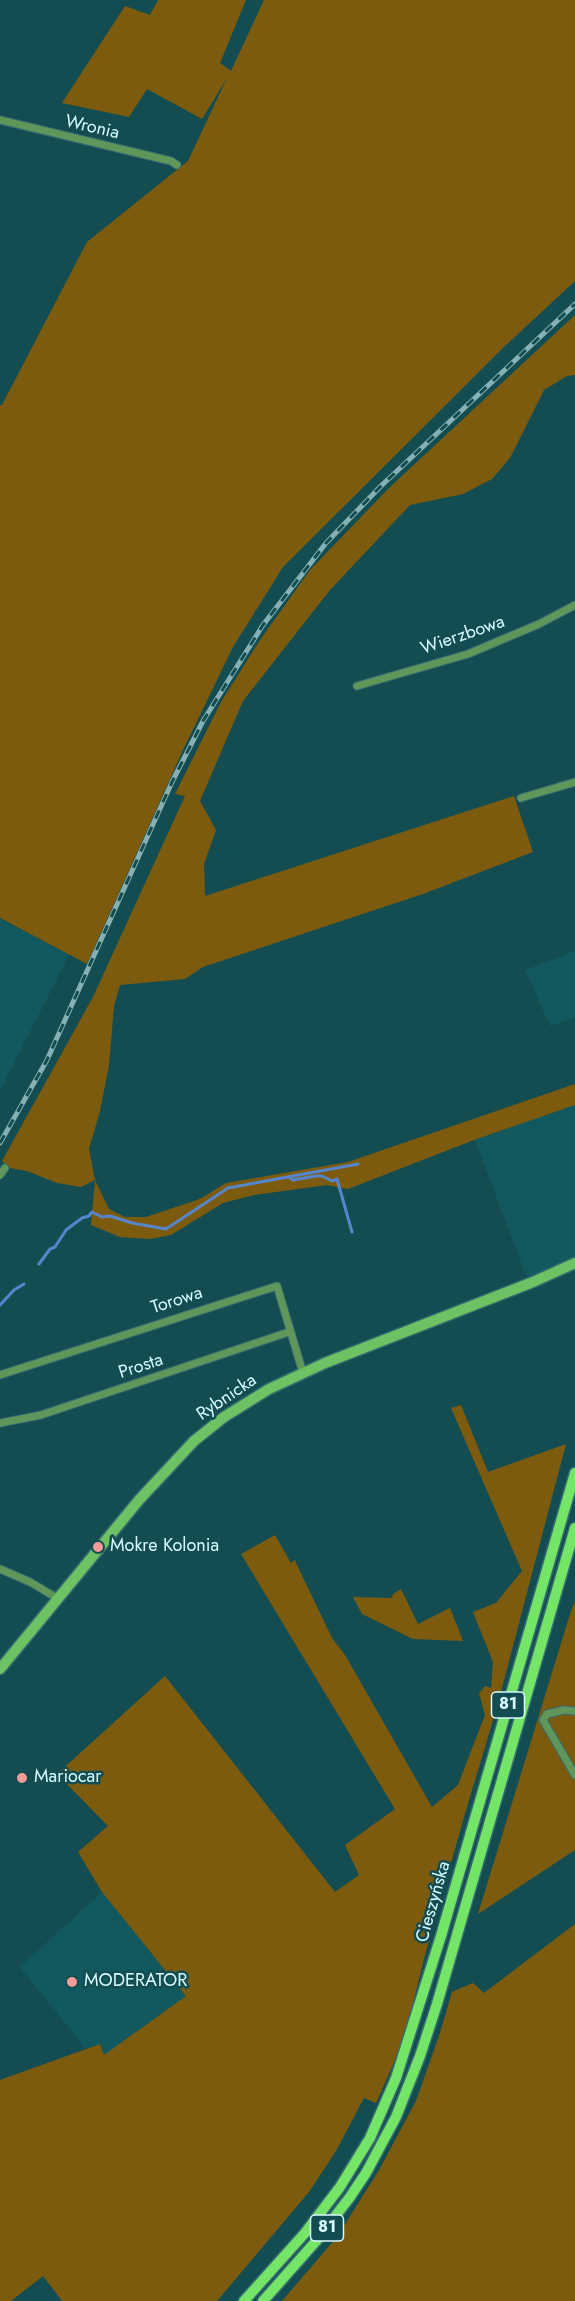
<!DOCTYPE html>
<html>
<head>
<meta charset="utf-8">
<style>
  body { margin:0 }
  canvas { display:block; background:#134d51 }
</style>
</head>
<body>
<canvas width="575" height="2301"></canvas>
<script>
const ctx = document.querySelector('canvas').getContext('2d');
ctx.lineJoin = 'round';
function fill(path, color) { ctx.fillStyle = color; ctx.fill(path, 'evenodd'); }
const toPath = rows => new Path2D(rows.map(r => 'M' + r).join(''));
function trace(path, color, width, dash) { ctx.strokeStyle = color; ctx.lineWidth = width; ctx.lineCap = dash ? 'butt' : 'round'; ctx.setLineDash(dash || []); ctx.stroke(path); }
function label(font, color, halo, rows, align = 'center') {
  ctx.font = font + ' Jost,sans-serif'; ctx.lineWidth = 5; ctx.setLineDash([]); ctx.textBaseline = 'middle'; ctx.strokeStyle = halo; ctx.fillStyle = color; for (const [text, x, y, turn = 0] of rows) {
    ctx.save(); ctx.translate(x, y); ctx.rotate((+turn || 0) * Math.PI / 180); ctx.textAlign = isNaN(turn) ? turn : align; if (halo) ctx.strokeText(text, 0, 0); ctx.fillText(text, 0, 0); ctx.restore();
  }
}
const built = toPath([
  [0,919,69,955,0,1091],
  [575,951,575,1017,550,1026,525,970],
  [575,1105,575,1257,527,1278,475,1140],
  [102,1892,186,1996,104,2055,100,2044,85,2048,20,1967]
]);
const green = toPath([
  [158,0,246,0,220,63,231,71,264,0,575,0,575,281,505,346,283,567,233,647,183,750,87,964,0,918,0,405,2,405,87,242,188,161,227,78,202,119,147,89,129,117,62,103,125,6,150,15],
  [575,315,575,375,567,376,544,390,510,458,492,479,463,494,410,505,330,590,243,701,200,801,216,830,204,864,205,896,514,796,533,852,423,894,203,967,185,979,120,985,114,1006,109,1065,100,1111,89,1149,95,1180,109,1209,125,1217,146,1217,200,1199,226,1183,348,1162,575,1084,575,1105,474,1140,348,1189,327,1185,254,1195,223,1203,171,1235,150,1239,120,1237,91,1225,95,1180,81,1187,57,1183,27,1171,10,1168,2,1161,93,997,185,796,175,794,221,702,260,640,310,570,389,488],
  [461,1405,488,1472,566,1444,497,1707,464,1817,424,1959,404,2040,376,2103,364,2098,336,2151,309,2192,217,2301,62,2301,43,2276,11,2301,0,2301,0,2080,100,2044,104,2055,186,1996,102,1892,78,1852,108,1826,57,1774,165,1676,335,1892,359,1875,345,1845,395,1809,241,1554,275,1535,291,1563,295,1560,296,1563,332,1638,345,1655,432,1807,458,1785,485,1715,479,1693,485,1686,491,1688,493,1662,473,1612,496,1603,522,1571,451,1408],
  [401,1589,418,1624,450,1608,463,1641,413,1639,362,1614,353,1597,392,1598,393,1594],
  [575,1601,575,1850,478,1914,570,1614],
  [575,1924,575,2301,282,2301,337,2237,379,2170,416,2101,440,2033,452,1992,473,1983,484,1993]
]);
const stream = toPath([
  [289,1177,293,1180,316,1176,322,1176,332,1181,337,1179,352,1232],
  [39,1264,50,1249,55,1247,66,1230,82,1218,89,1216,92,1212,102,1217,110,1216,132,1223,166,1229,228,1188,358,1164],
  [0,1305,14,1290,24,1284]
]);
const street = toPath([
  [0,120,171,161,177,165],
  [357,686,468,654,539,624,575,605],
  [521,798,575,782],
  [0,1175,5,1168],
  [0,1375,277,1286,303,1373],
  [0,1423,41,1415,289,1332],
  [0,1569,30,1582,57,1598],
  [575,1711,564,1710,547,1714,543,1720,575,1775]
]);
const secondary = toPath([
  [0,1669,139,1500,194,1441,224,1417,269,1389,325,1363,533,1282,575,1263]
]);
const primary = toPath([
  [244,2301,305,2233,340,2187,370,2138,396,2078,441,1936,575,1473],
  [263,2301,317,2240,350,2197,366,2173,396,2117,420,2056,437,2004,575,1528]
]);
const rail = toPath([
  [0,1143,47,1060,172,782,203,721,263,625,326,543,381,486,575,304]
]);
const markers = [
  [98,1547,6,"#f59b98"],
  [22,1778,6,"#f59b98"],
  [72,1982,6,"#f59b98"]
];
const shields = [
  [508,1705,33],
  [327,2228,33]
];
const shieldNames = [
  ["81",508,1705],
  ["81",327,2228]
];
const streetNames = [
  ["Wronia",92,128,13],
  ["Wierzbowa",463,636,-19],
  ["Torowa",177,1301,-18],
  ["Prosta",141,1367,-18],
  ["Rybnicka",227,1398,-34],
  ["Cieszyńska",434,1902,-74]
];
const poiNames = [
  ["Mokre Kolonia",110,1547],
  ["Mariocar",34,1778],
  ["MODERATOR",84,1982]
];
fill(built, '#11595e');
fill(green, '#7d5b0e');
trace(stream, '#5685cc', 3);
trace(street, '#366c70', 9);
trace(secondary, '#366c70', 13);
trace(primary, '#366c70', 13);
trace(street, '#61965b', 7);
trace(secondary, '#6dc363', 10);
trace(primary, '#74e567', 10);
trace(rail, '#85b1b4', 5);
trace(rail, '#134d51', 3, [9]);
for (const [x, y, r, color] of markers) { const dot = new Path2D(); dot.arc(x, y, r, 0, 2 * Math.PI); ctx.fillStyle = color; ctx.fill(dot); trace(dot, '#134d51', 2); }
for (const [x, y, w] of shields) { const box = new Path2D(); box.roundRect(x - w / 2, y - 13, w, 26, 4.5); ctx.fillStyle = '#134d51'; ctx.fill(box); trace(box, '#d8fbfd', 1.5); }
label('bold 16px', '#d8fbfd', null, shieldNames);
label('18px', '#d8fbfd', '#134d51', streetNames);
label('18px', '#d8fbfd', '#134d51', poiNames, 'left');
</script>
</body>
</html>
